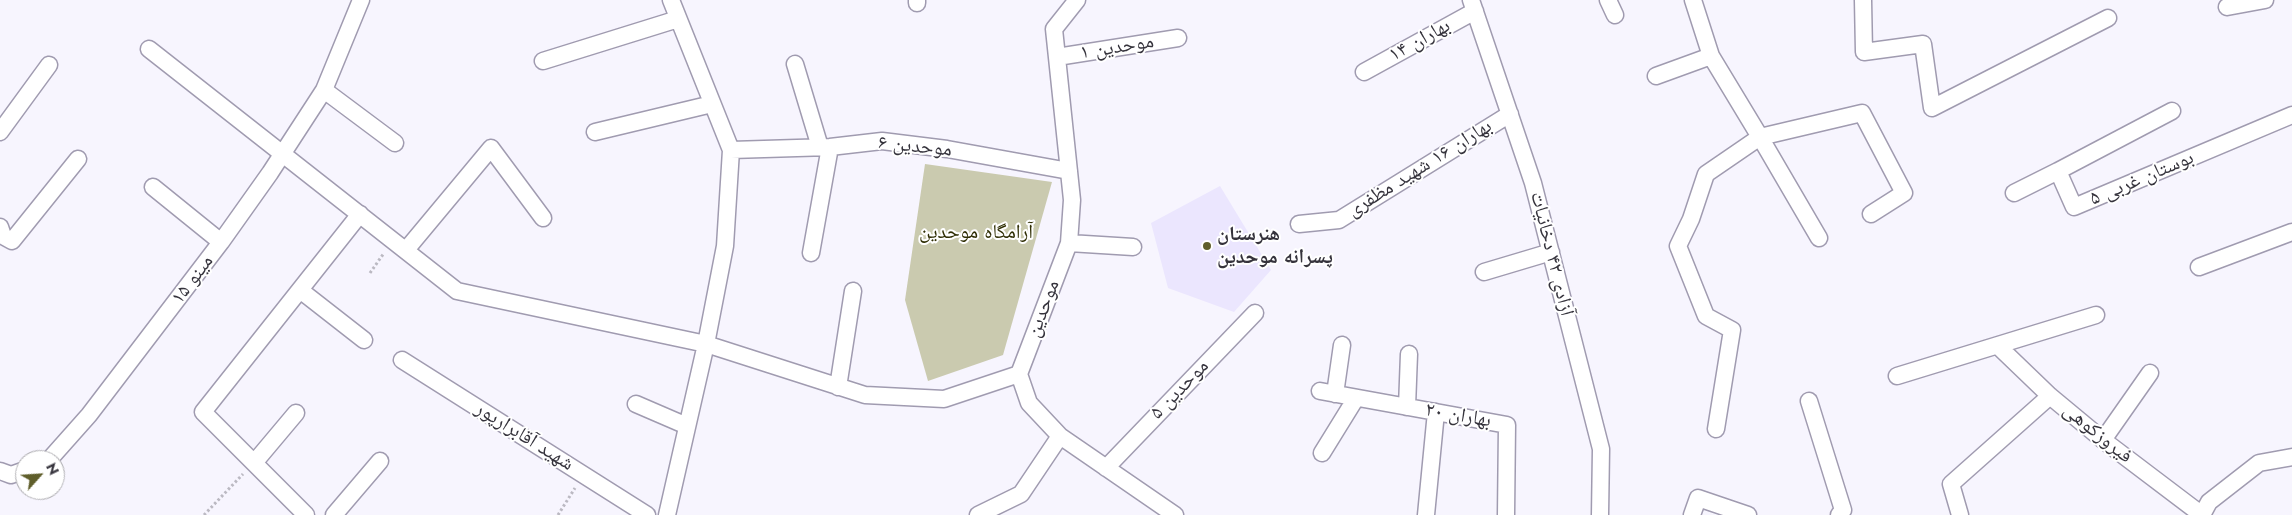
<!DOCTYPE html>
<html>
<head>
<meta charset="utf-8">
<style>
  body { margin:0 }
  #map { position:relative; width:2292px; height:515px; overflow:hidden; background:#f7f5fe; font-family:Jost,sans-serif }
  canvas { display:block }
  .north { position:absolute; left:15px; top:450px; width:50px; height:50px; box-sizing:border-box; background:#fff; border:1px solid #aeadb1; border-radius:50%; rotate:64deg; font-size:14px; font-weight:700; line-height:20px; text-align:center; color:#35333c }
  .north::after { content:''; display:block; margin:auto; width:18px; height:22px; background:#5f5e2b; clip-path:polygon(50% 0,100% 100%,50% 72%,0 100%) }
</style>
</head>
<body>
<div id="map">
<canvas width="2292" height="515"></canvas>
<div class="north">N</div>
</div>
<script>
const ctx = document.querySelector('canvas').getContext('2d');
ctx.lineJoin = 'round';
function fill(path, color) { ctx.fillStyle = color; ctx.fill(path, 'evenodd'); }
const toPath = rows => new Path2D(rows.map(r => 'M' + r).join(''));
function trace(path, color, width, dash) { ctx.strokeStyle = color; ctx.lineWidth = width; ctx.lineCap = dash ? 'butt' : 'round'; ctx.setLineDash(dash || []); ctx.stroke(path); }
function label(font, color, halo, rows, align = 'center') {
  ctx.font = font + ' Jost,"Noto Naskh Arabic",sans-serif'; ctx.lineWidth = 4; ctx.setLineDash([]); ctx.textBaseline = 'middle'; ctx.strokeStyle = halo; ctx.fillStyle = color; for (const [text, x, y, turn = 0] of rows) {
    ctx.save(); ctx.translate(x, y); ctx.rotate((+turn || 0) * Math.PI / 180); ctx.textAlign = isNaN(turn) ? turn : align; if (halo) ctx.strokeText(text, 0, 0); ctx.fillText(text, 0, 0); ctx.restore();
  }
}
const built = toPath([
  [1220,186,1271,270,1234,312,1168,288,1151,223]
]);
const green = toPath([
  [925,164,1052,182,1003,355,928,381,905,300]
]);
const path = toPath([
  [370,273,384,253],
  [204,515,243,474],
  [558,515,575,488]
]);
const minor = toPath([
  [671,0,731,150,725,246,706,344,865,395,944,399,1019,374],
  [917,0,917,3],
  [1077,0,1054,29,1072,200,1069,243,1019,374,1029,403,1060,436,1175,515],
  [1471,0,1533,183,1601,449,1600,515],
  [1608,0,1615,15],
  [1693,0,1711,56,1760,137,1862,113,1904,193,1871,214],
  [1863,0,1864,52,1923,44,1932,108,2108,18],
  [2227,7,2265,0],
  [149,49,457,291,706,344,667,515],
  [1057,57,1178,38],
  [543,61,678,19],
  [795,64,820,147],
  [1364,72,1475,11],
  [1656,76,1711,56],
  [324,90,395,143],
  [0,132,49,65],
  [595,132,712,104],
  [731,150,830,147,882,141,947,149,1069,171],
  [2058,171,2172,111],
  [153,187,221,242],
  [2014,193,2058,171,2074,207,2292,115],
  [1299,224,1339,220,1510,114],
  [0,227,3,236,12,241,78,159],
  [1069,243,1133,247],
  [406,250,491,148,543,218],
  [811,253,830,147],
  [2199,267,2292,232],
  [1484,272,1551,252],
  [300,290,364,340],
  [1998,346,2050,396,2103,440,2202,515],
  [402,360,647,515],
  [1897,376,2096,315],
  [838,387,853,291],
  [1320,391,1507,425,1506,515],
  [1335,394,1342,345],
  [1809,401,1843,510,1839,515],
  [636,404,687,426],
  [1407,407,1409,354],
  [1716,429,1732,330,1706,316,1678,246,1691,219,1706,174,1760,137,1819,238],
  [2103,440,2150,373],
  [1322,453,1356,398],
  [49,460,89,415,221,242,270,173,324,90,361,0],
  [254,463,296,413],
  [1106,468,1255,313],
  [0,471,11,475,25,470],
  [306,515,203,412,360,214],
  [334,515,380,461],
  [978,515,1021,494,1060,436],
  [1426,515,1436,412],
  [1692,515,1698,498,1748,515],
  [1960,515,1951,484,2050,396],
  [2202,515,2209,502,2259,463,2292,457]
]);
const markers = [
  [1207,246,5,"#5f5e2b"]
];
const streetNames = [
  ["بهاران ۱۴",1420,41,-29],
  ["موحدین ۱",1117,48,-9],
  ["موحدین ۶",915,147,6],
  ["بهاران ۱۶ شهید مظفری",1420,169,-32],
  ["بوستان غربی ۵",2142,179,-23],
  ["آزادی ۴۲ دخانیات",1551,254,76],
  ["مینو ۱۵",193,280,-53],
  ["موحدین",1044,309,-69],
  ["موحدین ۵",1180,390,-46],
  ["بهاران ۲۰",1458,416,10],
  ["فیروزکوهی",2097,434,39],
  ["شهید آقابرارپور",524,437,32]
];
const parkNames = [
  ["آرامگاه موحدین",976,233]
];
const poiNames = [
  ["هنرستان",1217,235],
  ["پسرانه موحدین",1217,258]
];
fill(built, '#ebe6fe');
fill(green, '#cacaaf');
trace(minor, '#a09bb0', 19);
trace(path, '#bbb9c2', 3, [2.5, 2.5]);
trace(minor, '#fff', 16);
for (const [x, y, r, color] of markers) { const dot = new Path2D(); dot.arc(x, y, r, 0, 2 * Math.PI); ctx.fillStyle = color; ctx.fill(dot); trace(dot, '#fff', 2); }
label('20px', '#35333c', '#fff', streetNames);
label('20px', '#2f2e04', '#fff', parkNames);
label('bold 20px', '#35333c', '#fff', poiNames, 'left');
</script>
</body>
</html>
